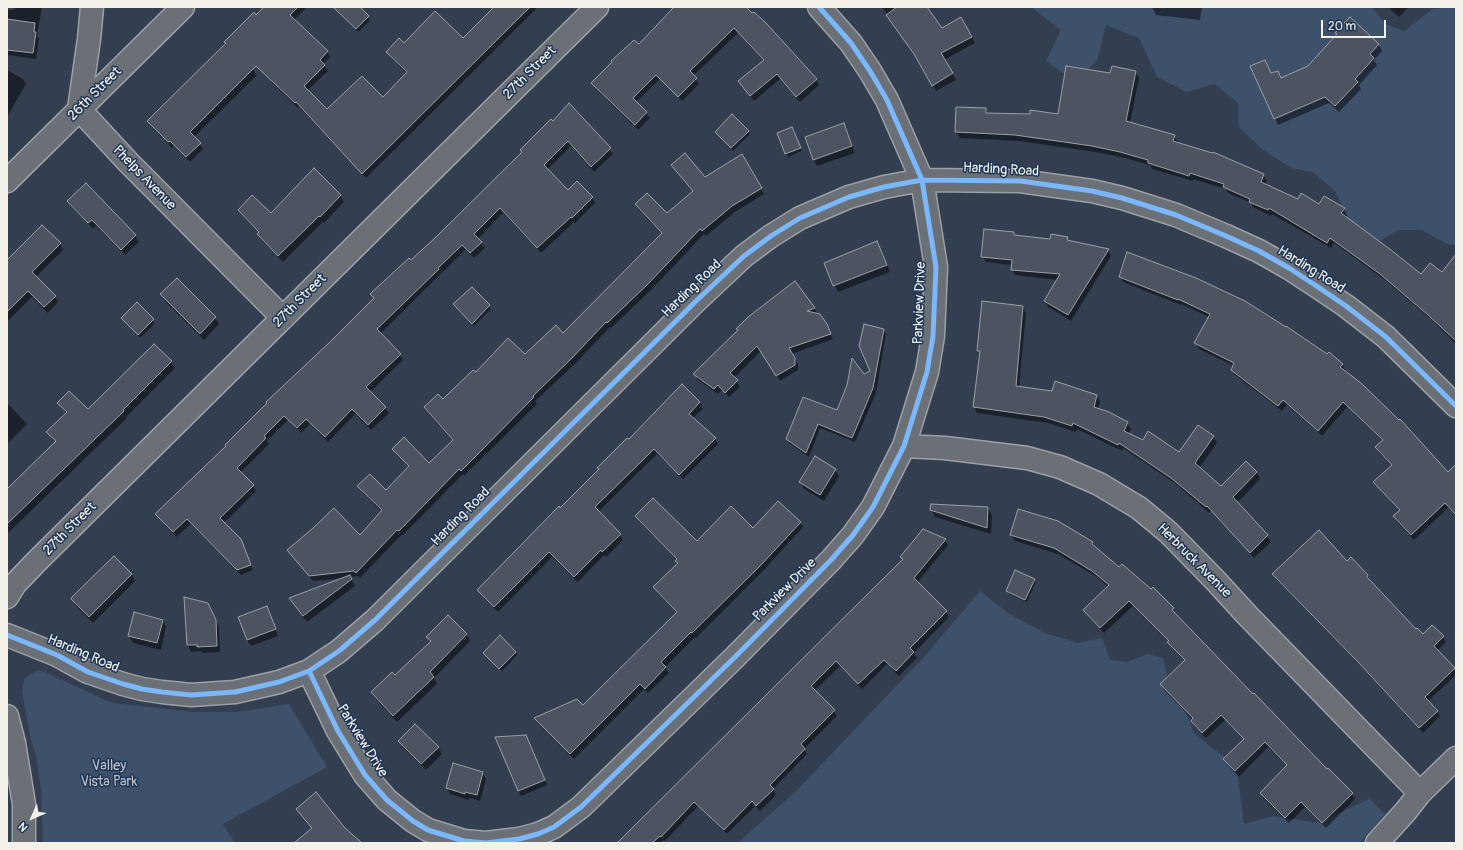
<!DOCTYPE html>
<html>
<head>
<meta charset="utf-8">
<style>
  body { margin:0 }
  #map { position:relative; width:1463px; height:850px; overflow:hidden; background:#333f50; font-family:Pangolin,sans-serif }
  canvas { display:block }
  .frame { position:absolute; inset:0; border:8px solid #f4f1e8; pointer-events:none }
  .north { position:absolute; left:12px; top:798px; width:40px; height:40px; -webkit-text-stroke:3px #1d3557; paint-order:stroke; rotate:225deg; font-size:11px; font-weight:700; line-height:16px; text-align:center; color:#f4f1e8 }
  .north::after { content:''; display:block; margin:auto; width:14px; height:18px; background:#f4f1e8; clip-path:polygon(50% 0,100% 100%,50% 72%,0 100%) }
  .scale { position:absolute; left:1321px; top:20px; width:65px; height:18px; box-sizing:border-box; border:2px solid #f4f1e8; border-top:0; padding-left:5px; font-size:12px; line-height:14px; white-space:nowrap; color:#f4f1e8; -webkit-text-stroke:3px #1d3557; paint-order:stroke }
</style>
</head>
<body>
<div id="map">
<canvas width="1463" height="850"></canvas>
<div class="frame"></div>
<div class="north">N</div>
<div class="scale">20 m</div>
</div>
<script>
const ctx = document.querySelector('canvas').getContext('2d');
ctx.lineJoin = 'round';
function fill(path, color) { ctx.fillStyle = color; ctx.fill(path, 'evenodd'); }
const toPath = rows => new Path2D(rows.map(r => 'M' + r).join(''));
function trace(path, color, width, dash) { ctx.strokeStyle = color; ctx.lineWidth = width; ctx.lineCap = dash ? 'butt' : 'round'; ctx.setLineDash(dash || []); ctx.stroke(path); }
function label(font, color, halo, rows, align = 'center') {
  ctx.font = font + ' Pangolin,sans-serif'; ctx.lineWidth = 3; ctx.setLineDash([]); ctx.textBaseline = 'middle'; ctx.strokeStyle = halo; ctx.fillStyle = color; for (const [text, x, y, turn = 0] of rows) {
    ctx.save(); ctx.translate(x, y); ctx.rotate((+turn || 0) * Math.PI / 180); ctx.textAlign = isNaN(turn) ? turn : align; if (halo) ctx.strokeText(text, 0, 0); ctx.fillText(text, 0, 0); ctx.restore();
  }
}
const green = toPath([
  [1031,7,1372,7,1385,24,1404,31,1433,9,1456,7,1456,245,1447,244,1422,230,1398,230,1380,241,1355,238,1336,192,1313,172,1292,168,1263,150,1239,127,1238,103,1215,84,1186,92,1157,77,1139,38,1106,25,1097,61,1074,81,1046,61,1061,30],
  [980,591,1008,613,1045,633,1078,643,1102,638,1110,660,1127,662,1148,654,1163,658,1168,681,1180,697,1194,733,1208,745,1236,765,1244,824,1274,816,1318,823,1369,799,1385,814,1359,843,738,843,796,791,924,657],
  [38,670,45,672,107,701,114,703,194,712,238,712,289,704,327,767,223,824,235,843,43,843,41,789,37,760,30,735,22,692,24,679,29,675]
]);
const shadow = toPath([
  [15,7,42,7,37,36,39,39,36,59,7,55,7,10,14,10],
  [266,7,307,7,250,65,257,75,194,137,203,149,190,162,174,146,172,148,152,127,148,121],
  [346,7,359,7,370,20,358,32,340,13],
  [495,7,538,7,366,178,299,107,298,108,272,83,269,77,327,52,330,57,323,64,328,71,308,90,327,111,383,98,407,74,390,57,387,52,404,44,463,39],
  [676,7,744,7,765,23,816,80,819,85,800,102,780,79,754,101,739,81,764,61,738,33,693,76,699,84,682,101,660,79,636,102,646,113,650,118,638,130,596,89,593,83,639,45],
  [881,7,926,7,942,29,961,18,975,43,944,60,956,80,936,91,918,59,888,15],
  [1152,7,1202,7,1200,20,1156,15],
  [1388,7,1409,7,1399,17],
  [1350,18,1379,45,1382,51,1374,60,1377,65,1359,85,1361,89,1339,112,1329,103,1278,125,1275,119,1265,61,1272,74,1281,79,1309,67,1338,35],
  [7,70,23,79,26,84,7,117],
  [1135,72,1139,78,1130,123,1174,136,1178,142,1263,175,1267,181,1265,185,1298,200,1319,205,1344,209,1347,215,1346,218,1421,276,1456,271,1456,344,1433,321,1385,280,1334,243,1331,248,1272,214,1271,216,1254,208,1251,203,1228,193,1226,189,1193,179,1193,181,1152,169,1150,165,1125,158,1096,152,1019,141,960,138,956,132,957,108,986,109,988,114,1059,115,1111,74],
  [553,122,610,149,613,154,594,172,571,146,547,170,568,192,592,197,595,203,575,223,574,222,541,253,503,213,478,239,485,248,474,258,465,250,380,334,400,355,403,360,370,392,385,408,389,413,371,430,355,414,328,442,310,424,301,433,288,420,267,441,269,444,240,473,253,485,256,491,224,523,240,539,253,570,241,575,191,524,176,537,160,519,156,514,227,447,374,299,372,294,411,262,435,239,522,153,521,150],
  [844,124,855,153,817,166,814,160],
  [748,131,750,134,733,151,716,132],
  [794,131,802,151,788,157,778,134],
  [741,156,764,194,735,212,706,236,704,234,651,290,611,328,610,327,575,364,535,401,537,404,464,476,463,474,402,536,401,535,360,578,358,576,350,577,355,586,307,622,294,604,344,578,313,581,292,555,360,536,382,512,362,492,359,487,386,491,410,467,396,454,393,449,429,464,453,441,428,413,425,408,442,401,476,373,525,355,563,334,662,234,639,210,636,205,667,214,694,192,672,165,705,178],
  [340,195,344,202,324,223,323,222,283,262,262,241,259,233,243,216,239,210,271,215],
  [68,201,135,235,139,242,125,255,96,226,93,229,72,207],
  [1014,233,1016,237,1051,241,1067,238,1069,241,1108,250,1111,256,1071,321,1048,307,1045,301,1058,280,1015,275,1012,269,1012,265,986,262,982,256],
  [877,242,890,272,838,292,825,264],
  [60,243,63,250,36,277,55,296,58,302,48,313,32,297,7,322,7,261],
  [1127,253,1342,364,1345,370,1344,371,1456,482,1456,516,1448,508,1414,540,1397,522,1394,517,1400,511,1378,487,1375,482,1392,466,1379,453,1376,448,1383,441,1347,407,1322,436,1287,405,1282,411,1235,375,1232,370,1234,366,1199,349,1195,343,1209,317,1181,304,1181,305,1123,282,1120,276],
  [795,282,826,325,833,339,792,354,798,364,798,370,780,381,761,351,734,378,740,387,729,397,722,390,718,394,698,380,695,375,739,331,737,329],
  [472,288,491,309,474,326,456,307],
  [161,294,215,318,219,324,204,340,165,301],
  [137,303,155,323,140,338,122,318],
  [1022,307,1026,313,1019,387,1097,396,1100,402,1098,409,1127,423,1131,429,1128,434,1144,441,1179,454,1213,436,1217,443,1199,468,1221,488,1246,462,1257,473,1260,479,1237,503,1267,536,1271,542,1254,558,1211,511,1209,513,1176,484,1123,448,1122,451,1077,429,1076,432,1048,423,977,413,974,407,980,355,978,351],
  [883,329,886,334,876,393,855,442,820,428,809,457,790,444,787,439,837,411,863,376,871,371],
  [171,362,175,368,126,417,127,418,7,534,7,491,56,443,48,432,67,414,59,403,88,411],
  [682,386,700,403,703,409,693,418,715,439,718,444,683,479,657,454,598,512,620,535,623,540,606,557,604,555,578,582,552,557,498,612,481,595,478,590,599,470,598,468,629,441],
  [7,403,27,424,7,444],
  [835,470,839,476,824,501,804,489,800,482],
  [932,505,988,508,992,515,991,534,935,517,931,510],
  [636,516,697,542,753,530,800,522,803,527,762,572,696,638,695,637,665,667,669,673,648,693,644,689,574,759,538,723,535,718,583,706,677,613,657,592,654,587,678,564,677,560,639,521],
  [1011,535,1093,542,1096,549,1119,568,1151,590,1153,589,1173,609,1176,615,1327,771,1352,794,1355,799,1326,828,1305,807,1289,823,1264,799,1261,793,1287,766,1268,747,1239,777,1228,765,1224,760,1244,740,1225,720,1206,738,1195,727,1192,721,1193,720,1164,690,1161,684,1185,661,1172,648,1169,642,1133,606,1104,633,1088,616,1085,610,1108,587,1097,577,1058,554,1015,541],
  [945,540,948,545,917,583,946,612,949,617,914,653,917,658,899,676,887,664,862,689,840,666,814,691,834,711,837,716,804,749,807,754,773,789,776,795,760,811,755,806,727,834,698,806,665,841,663,840,660,843,619,843,903,560,901,557],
  [114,557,132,575,135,581,93,623,76,606,72,599],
  [1347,562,1368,576,1370,581,1416,630,1423,636,1443,637,1446,642,1437,651,1454,669,1456,675,1428,701,1440,716,1423,733,1362,667,1276,579,1273,574],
  [1034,579,1036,582,1027,602,1009,594,1007,591],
  [185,598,211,611,219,627,220,652,202,653,201,651,191,652,188,645],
  [266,607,278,636,251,646,247,640],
  [448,616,467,635,470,641,434,678,437,684,397,722,376,699,372,692,395,676,431,642,427,637],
  [163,620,166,627,161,650,133,643,129,636],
  [516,652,517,655,502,671,484,653],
  [525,736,547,785,521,796,496,737],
  [399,741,438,747,442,754,426,770,403,748],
  [483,773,486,780,480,801,469,798,468,800,450,794,447,788]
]);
const building = toPath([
  [264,7,298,7,290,15,328,51,320,60,325,65,304,86,327,109,362,76,383,97,407,72,386,52,399,38,404,43,435,11,463,38,494,7,530,7,362,174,296,102,295,103,256,66,190,132,201,143,186,157,170,141,168,142,147,121,226,43,224,42,254,12,256,15,264,7],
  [333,7,360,7,369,16,356,29,333,7],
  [674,7,746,7,752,13,754,12,766,23,817,79,796,97,777,74,750,96,738,81,764,60,734,28,690,71,697,78,678,97,656,75,633,98,647,112,635,125,591,83,612,62,611,61,634,40,639,44,674,7],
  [897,7,927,7,942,28,961,17,972,37,941,53,953,73,932,86,914,54,886,15,897,7],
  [1350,17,1379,44,1370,54,1374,58,1355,79,1358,82,1335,106,1325,97,1274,119,1250,66,1265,60,1271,73,1278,71,1281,78,1308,66,1337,34,1335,33,1350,17],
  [7,19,35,23,34,32,36,32,33,53,7,50,7,19],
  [1066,66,1110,73,1112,66,1136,71,1126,121,1175,135,1173,141,1212,153,1213,152,1264,174,1261,182,1298,199,1301,193,1319,204,1324,196,1345,208,1341,213,1391,250,1421,274,1430,263,1442,272,1456,254,1456,341,1428,315,1380,274,1330,238,1327,243,1269,208,1268,210,1249,202,1250,199,1223,187,1224,184,1190,173,1189,176,1148,163,1148,160,1120,152,1092,146,1015,135,955,132,956,107,986,108,986,113,1030,114,1030,110,1058,114,1066,66],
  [569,103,611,148,591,167,568,141,544,165,568,190,577,181,593,197,572,218,571,217,537,248,500,208,474,234,482,242,470,253,462,245,438,268,439,269,377,329,401,354,366,387,386,407,368,425,352,409,325,437,306,419,297,428,284,416,264,436,266,438,237,468,254,485,220,518,241,539,251,565,237,570,187,519,173,532,155,514,226,446,225,445,267,403,266,402,330,342,374,298,370,294,409,258,411,260,435,238,522,152,520,150,551,119,553,121,569,103],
  [732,114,749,131,731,148,715,132,732,114],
  [844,123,852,146,813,160,805,137,844,123],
  [792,127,801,148,785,154,777,133,792,127],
  [685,153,705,177,742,154,762,188,732,206,702,231,700,229,648,284,607,323,606,322,572,358,533,396,534,397,476,456,461,471,459,469,399,531,397,530,356,573,354,571,309,576,287,550,312,529,334,508,360,535,382,510,357,486,370,474,386,490,409,466,392,449,404,437,429,463,453,440,424,407,438,394,443,399,473,370,476,372,508,338,525,354,556,325,563,333,662,233,635,204,647,193,667,213,693,191,671,165,685,153],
  [314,168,341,195,320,217,319,216,278,256,257,234,259,232,238,210,252,195,271,213,314,168],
  [86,183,136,235,121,250,92,220,88,223,67,201,86,183],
  [42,225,61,243,32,272,56,296,44,307,28,291,7,312,7,260,42,225],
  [984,229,1014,232,1014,235,1050,239,1051,234,1068,237,1067,240,1109,249,1068,315,1044,301,1060,274,1011,270,1012,260,981,257,984,229],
  [877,241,887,265,833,286,824,263,877,241],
  [1127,252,1196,278,1245,301,1286,327,1286,326,1327,354,1329,352,1343,364,1340,367,1361,383,1399,420,1400,419,1448,472,1456,464,1456,515,1445,503,1411,535,1393,516,1400,510,1373,482,1392,465,1375,447,1383,440,1343,402,1318,431,1283,400,1278,406,1231,370,1234,363,1194,343,1210,314,1178,299,1178,300,1119,277,1127,252],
  [177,278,216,317,200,334,160,294,177,278],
  [795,281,815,308,807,311,820,314,827,324,831,334,789,348,795,358,795,365,776,376,757,346,730,373,738,380,725,393,718,385,714,389,693,374,738,330,736,329,748,317,795,281],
  [472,287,490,305,472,324,453,304,472,287],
  [982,301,1023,306,1016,386,1052,391,1055,381,1097,395,1094,407,1109,412,1128,422,1124,431,1143,440,1148,431,1179,452,1198,425,1214,436,1195,463,1221,486,1246,461,1257,472,1233,497,1268,535,1250,553,1207,506,1206,507,1171,478,1119,443,1118,445,1073,423,1072,426,1044,417,973,407,980,351,977,351,982,301],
  [137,302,154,319,138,335,121,318,137,302],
  [864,324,884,329,873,388,852,438,818,424,806,453,786,439,803,397,837,410,847,385,852,358,864,374,870,371,859,346,864,324],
  [154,344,172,361,123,410,124,411,7,524,7,489,56,441,46,432,67,412,57,403,69,391,88,409,154,344],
  [682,384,700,402,689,414,716,438,679,475,654,449,595,507,621,534,602,552,601,550,574,577,549,552,494,607,477,590,559,506,560,508,599,469,597,468,627,438,629,439,682,384],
  [815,456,836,469,820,495,799,482,815,456],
  [653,498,697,541,731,506,753,528,778,501,801,522,760,566,692,633,691,632,661,662,666,667,645,689,640,684,570,754,534,718,577,699,583,705,677,612,653,587,678,563,675,561,677,559,635,516,653,498],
  [931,504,988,507,987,528,930,510,931,504],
  [1018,509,1058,521,1093,542,1092,544,1119,567,1122,564,1151,589,1153,587,1174,608,1172,610,1253,694,1254,693,1327,769,1328,768,1353,793,1322,823,1301,802,1285,818,1260,793,1287,765,1265,742,1235,771,1223,759,1244,739,1221,715,1202,733,1191,721,1193,718,1160,684,1185,660,1167,642,1169,641,1129,601,1100,628,1083,610,1109,585,1092,571,1054,548,1010,535,1018,509],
  [923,529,946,539,914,578,947,611,910,648,914,652,896,671,884,660,858,684,836,661,811,686,835,710,801,744,805,749,770,785,774,789,756,806,752,801,724,830,694,802,661,837,660,836,652,843,617,843,903,559,900,557,923,529],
  [1319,530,1347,561,1351,557,1368,575,1367,577,1416,629,1417,628,1423,634,1432,625,1444,636,1434,646,1455,668,1425,697,1438,711,1419,728,1358,662,1272,574,1319,530],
  [114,556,132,574,89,617,71,599,72,597,114,556],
  [1015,570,1035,579,1025,600,1006,591,1015,570],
  [350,575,352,579,303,616,289,598,350,575],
  [184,597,208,603,216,620,217,646,197,647,197,645,187,645,184,597],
  [267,606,276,629,247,640,238,617,267,606],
  [134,612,163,620,157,643,128,636,134,612],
  [448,615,467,634,430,672,434,677,393,716,371,692,392,672,395,675,431,641,426,637,448,615],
  [500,635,516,652,499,669,483,653,500,635],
  [415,724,439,747,421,764,398,741,415,724],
  [526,735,545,780,518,791,495,737,526,735],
  [453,763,483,772,477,795,465,792,465,794,446,788,453,763],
  [316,792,345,828,362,843,294,843,312,828,296,809,316,792]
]);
const minor = toPath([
  [92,7,89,39,79,109,129,163,283,318],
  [7,181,183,7],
  [904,446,945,448,1027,458,1060,467,1099,484,1139,508,1168,532,1215,580,1247,615,1420,793],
  [7,597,15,584,37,561,597,7],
  [7,635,57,655,88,672,123,684,142,689,162,692,191,695,235,692,279,682,309,671,339,651,375,620,695,302,744,256,771,236,800,218,849,197,884,187,922,180,1020,181,1092,191,1122,198,1176,215,1226,236,1259,251,1289,268,1318,287,1346,306,1386,337,1456,406],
  [309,671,338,731,365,775,387,800,413,821,428,830,464,841,486,843,519,839,538,834,554,827,581,807,735,657,831,560,853,535,873,507,904,446,927,372,933,336,936,267,922,180,887,100,870,71,851,43,819,7],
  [7,716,14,743,24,804,24,843],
  [1377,843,1406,811,1420,793,1456,758]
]);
const cycleway = toPath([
  [7,635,57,655,88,672,123,684,142,689,162,692,191,695,235,692,279,682,309,671,339,651,375,620,695,302,744,256,771,236,800,218,849,197,884,187,922,180,1020,181,1092,191,1122,198,1176,215,1226,236,1259,251,1289,268,1318,287,1346,306,1386,337,1456,406],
  [309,671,338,731,365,775,387,800,413,821,428,830,464,841,486,843,519,839,538,834,554,827,581,807,735,657,831,560,853,535,873,507,904,446,927,372,933,336,936,267,922,180,887,100,870,71,851,43,819,7]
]);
const streetNames = [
  ["27th Street",530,73,-45],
  ["26th Street",95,94,-45],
  ["Harding Road",1001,170,3],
  ["Phelps Avenue",144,178,46],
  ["Harding Road",1311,270,32],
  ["Harding Road",692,289,-44],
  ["27th Street",300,301,-45],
  ["Parkview Drive",920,303,-88],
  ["Harding Road",461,517,-45],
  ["27th Street",70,529,-45],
  ["Herbruck Avenue",1194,561,45],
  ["Parkview Drive",785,590,-45],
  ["Harding Road",83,654,23],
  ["Parkview Drive",362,741,58]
];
const parkNames = [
  ["Valley",109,766],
  ["Vista Park",109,782]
];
fill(green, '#3e516b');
fill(shadow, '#0007');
fill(building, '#4b5460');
trace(building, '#9ba0a6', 1);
trace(minor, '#9ba0a6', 25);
trace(minor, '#6b7077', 22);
trace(cycleway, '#7ab7fb', 5);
label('14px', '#f4f1e8', '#1d3557', streetNames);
label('14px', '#bec2c4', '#1d3557', parkNames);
</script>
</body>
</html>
